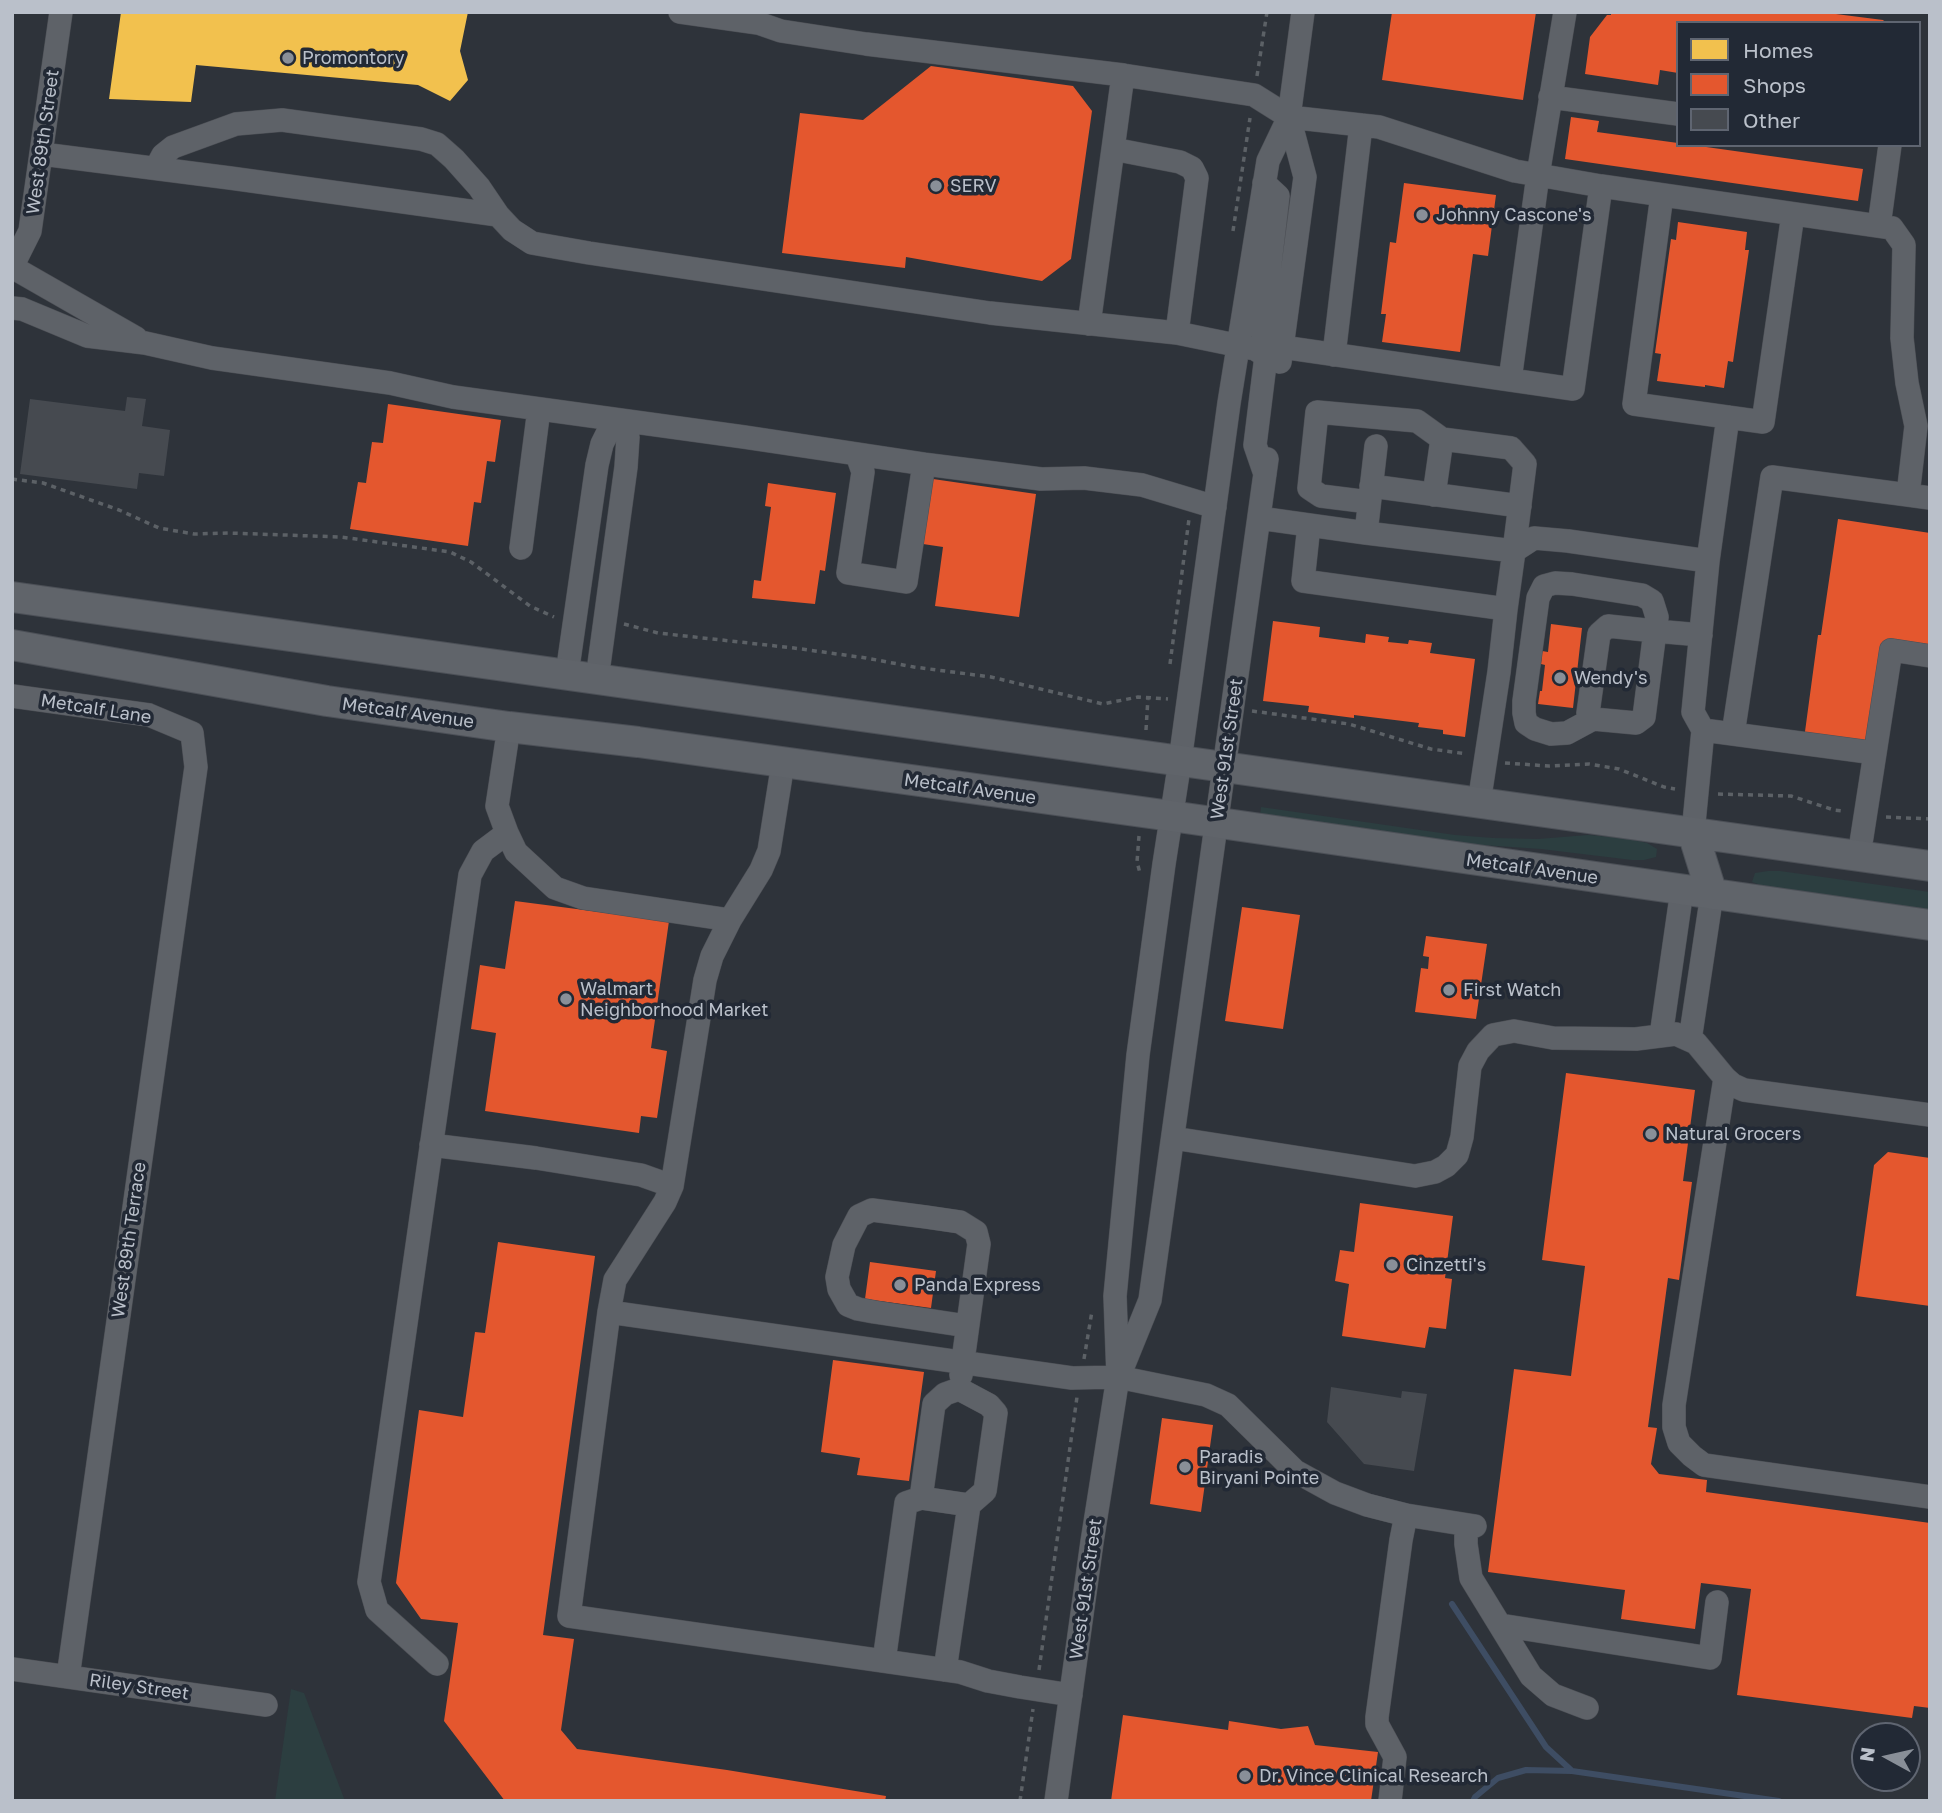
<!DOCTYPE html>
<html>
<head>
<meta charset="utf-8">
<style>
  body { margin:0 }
  #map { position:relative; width:1942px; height:1813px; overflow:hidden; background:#2e333a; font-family:"Golos Text",sans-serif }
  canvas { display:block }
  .frame { position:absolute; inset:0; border:14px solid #bac0ca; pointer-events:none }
  .legend { position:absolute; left:1676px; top:21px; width:245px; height:126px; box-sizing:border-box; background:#222935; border:2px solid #5f6571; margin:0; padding:9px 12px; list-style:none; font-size:21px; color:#bac0ca }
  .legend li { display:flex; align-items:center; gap:14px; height:35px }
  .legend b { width:35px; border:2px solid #5f6571 }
  .north { position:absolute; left:1851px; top:1722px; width:70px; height:70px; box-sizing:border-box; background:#222935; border:2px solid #5f6571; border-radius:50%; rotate:278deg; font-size:19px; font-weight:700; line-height:28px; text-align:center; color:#bac0ca }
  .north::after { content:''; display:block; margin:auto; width:24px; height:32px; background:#898f98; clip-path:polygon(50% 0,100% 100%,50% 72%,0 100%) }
</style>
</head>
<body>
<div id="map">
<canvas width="1942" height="1813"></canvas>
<div class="frame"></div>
<ul class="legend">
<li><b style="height:19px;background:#f2c14e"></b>Homes</li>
<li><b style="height:19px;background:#e4572e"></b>Shops</li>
<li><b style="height:19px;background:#464a50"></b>Other</li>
</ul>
<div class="north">N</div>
</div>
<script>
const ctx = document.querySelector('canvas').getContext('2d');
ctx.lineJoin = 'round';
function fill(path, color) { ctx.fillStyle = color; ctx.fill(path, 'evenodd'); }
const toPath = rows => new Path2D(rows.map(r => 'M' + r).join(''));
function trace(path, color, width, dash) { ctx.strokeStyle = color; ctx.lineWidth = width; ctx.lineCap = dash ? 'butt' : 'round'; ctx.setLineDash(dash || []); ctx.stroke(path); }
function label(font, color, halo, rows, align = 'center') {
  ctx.font = font + ' "Golos Text",sans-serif'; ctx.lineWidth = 7; ctx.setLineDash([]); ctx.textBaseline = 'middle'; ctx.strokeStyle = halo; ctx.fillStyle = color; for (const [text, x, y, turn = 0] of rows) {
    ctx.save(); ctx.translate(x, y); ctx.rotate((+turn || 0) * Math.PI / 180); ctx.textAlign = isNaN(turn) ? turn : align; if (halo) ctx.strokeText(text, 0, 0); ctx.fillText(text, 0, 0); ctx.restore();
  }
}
const green = toPath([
  [1261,807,1455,835,1493,838,1538,839,1588,835,1624,838,1647,843,1657,849,1656,857,1644,860,1632,860,1541,849,1423,841,1260,817],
  [1768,871,1780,871,1930,892,1930,914,1775,890,1752,882,1755,873],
  [291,1689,304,1693,345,1801,275,1801]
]);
const homes = toPath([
  [121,12,468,12,460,51,468,80,450,101,418,85,196,65,191,102,109,99]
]);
const shops = toPath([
  [1392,12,1536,12,1523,100,1382,80],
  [1611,12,1837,12,1836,14,1883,20,1886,23,1678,23,1678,73,1660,70,1658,85,1585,74,1590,37,1607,15,1611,15],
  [931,66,1073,86,1092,111,1071,259,1042,281,906,257,905,268,782,253,800,113,863,120],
  [1571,117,1599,121,1597,132,1678,143,1678,145,1692,145,1863,169,1858,201,1565,159],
  [1404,183,1496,195,1488,256,1473,254,1460,352,1382,342,1386,314,1381,314,1390,242,1396,243],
  [1678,222,1747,232,1745,250,1749,250,1733,362,1728,361,1724,388,1705,385,1705,387,1657,381,1661,354,1655,353,1671,239,1676,240],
  [388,404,501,420,495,462,487,461,481,503,474,502,468,546,350,529,358,482,366,483,372,442,383,443],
  [933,479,1036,494,1019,617,935,606,943,547,923,544],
  [768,483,836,493,825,571,820,570,815,604,752,598,754,580,761,581,771,507,765,506],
  [1838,519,1930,533,1930,650,1881,643,1866,748,1804,739,1818,635,1821,635],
  [1273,621,1320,627,1319,637,1365,643,1366,634,1389,637,1388,642,1408,644,1409,640,1432,643,1430,653,1475,659,1465,737,1443,734,1443,730,1418,727,1419,723,1354,715,1354,718,1308,712,1309,706,1263,701],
  [1551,624,1582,628,1573,708,1538,704,1540,691,1542,691,1545,665,1541,664,1542,651,1548,652],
  [515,901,669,921,651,1048,667,1051,657,1118,641,1116,639,1133,485,1111,496,1033,471,1029,480,965,505,969],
  [1242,907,1300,915,1283,1029,1225,1021],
  [1426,936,1487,944,1476,1019,1415,1012,1421,968,1428,969,1429,957,1423,956],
  [1566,1073,1695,1090,1683,1181,1692,1182,1679,1280,1668,1278,1648,1427,1657,1428,1651,1464,1659,1474,1707,1480,1706,1492,1930,1523,1930,1708,1914,1706,1912,1718,1737,1695,1751,1589,1701,1583,1695,1629,1621,1619,1625,1590,1488,1572,1514,1369,1571,1376,1585,1266,1542,1260],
  [1888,1152,1930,1158,1930,1306,1856,1296,1874,1165],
  [1360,1203,1453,1216,1445,1278,1452,1279,1446,1329,1429,1327,1425,1348,1342,1336,1349,1284,1335,1281,1340,1250,1354,1252],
  [498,1242,595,1256,543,1635,574,1639,561,1730,577,1749,727,1770,886,1796,885,1801,505,1801,444,1721,458,1623,421,1619,396,1583,419,1410,463,1417,475,1332,485,1333],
  [870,1262,936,1271,931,1308,865,1299],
  [833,1360,924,1372,909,1481,857,1475,860,1458,821,1452],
  [1162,1418,1213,1425,1201,1512,1150,1504],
  [1123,1715,1228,1730,1229,1721,1281,1729,1308,1726,1315,1745,1378,1752,1371,1801,1111,1801]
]);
const stream = toPath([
  [1452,1604,1546,1747,1571,1770],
  [1473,1801,1475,1797,1498,1778,1526,1770,1572,1771,1779,1801]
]);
const building = toPath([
  [127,397,146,399,142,426,170,430,164,476,139,473,137,489,20,474,30,399,125,411],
  [1331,1387,1401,1398,1402,1391,1427,1394,1414,1471,1364,1464,1327,1422]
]);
const path = toPath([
  [1257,76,1267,12],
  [1233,231,1250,118],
  [12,479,43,483,119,510,159,528,194,534,229,533,341,537,450,552,471,562,530,606,554,617],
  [624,624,658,633,794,648,866,658,914,667,991,677,1103,704,1138,697,1168,699],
  [1170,664,1189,519],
  [1252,711,1349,724,1431,749,1467,754],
  [1146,730,1148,697],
  [1505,763,1549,766,1589,764,1619,769,1664,787,1675,789],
  [1718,794,1791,796,1834,810,1844,811],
  [1886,817,1930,819],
  [1139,836,1137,862,1140,873],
  [1084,1359,1092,1311],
  [1039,1670,1077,1397],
  [1020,1801,1033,1709]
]);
const minor = toPath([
  [680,12,758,23,781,31,866,44,1123,75,1254,95,1289,117,1379,127,1515,171,1601,186,1573,389,1282,347,1269,344,1262,332,1278,196,1264,183],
  [1123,75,1113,149,1180,162,1192,168,1197,178,1177,333],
  [1550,97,1678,114],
  [42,154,230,178,498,215,512,230,532,243,589,253,990,313,1177,333,1255,349,1266,356,1255,445,1265,474],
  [156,168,163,155,173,147,236,124,282,120,421,139,437,144,454,159,479,187,498,215],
  [1601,186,1892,228,1904,245,1902,338,1907,383,1916,426,1908,495,1930,498],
  [1662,195,1634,404,1763,422,1793,214],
  [1879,226,1890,145],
  [12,267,30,231,61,12],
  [12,267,136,338],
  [12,308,22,309,87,336,145,343,212,358,390,383,453,397,744,437,924,464,1041,479,1084,478,1142,485,1215,507],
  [1089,324,1113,149],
  [1334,355,1361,125],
  [1280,362,1305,177,1289,117],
  [1510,380,1538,175,1565,12],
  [857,455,863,472,848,573,906,582,924,464],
  [1371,486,1520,506],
  [1434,495,1442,439],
  [1259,518,1366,533,1376,446],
  [1309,525,1303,581,1506,609],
  [1366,533,1514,551,1525,464,1511,448,1442,439,1417,421,1317,412,1309,488,1321,496,1369,502],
  [521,548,539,409],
  [1708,561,1728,417],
  [567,674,597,465,602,444,614,420,628,437,626,467,597,679],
  [12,696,149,715,192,733,196,767,68,1677],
  [1593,719,1567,733,1551,734,1535,729,1526,723,1524,713,1524,701,1538,598,1544,586,1555,583,1572,584,1642,595,1652,601,1657,617,1655,631,1644,717,1636,723,1593,719,1588,713,1599,634,1608,626,1655,631,1701,635],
  [509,727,497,806,507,833,516,852,555,888,583,898,730,920],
  [1733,734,1772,477,1908,495],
  [783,763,769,851,761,870,730,920,712,956,705,980,672,1186,665,1202,615,1280,609,1312,569,1616,960,1672,988,1681,1020,1687,1071,1695],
  [1479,803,1499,672,1506,609,1514,551,1534,538,1568,541,1708,561,1693,712,1703,730],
  [1693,833,1703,730,1875,753,1891,650,1930,656],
  [1859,856,1875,753],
  [1661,1036,1682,890],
  [1690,1040,1712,894],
  [1725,1078,1674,1405,1674,1427,1679,1443,1692,1456,1704,1465,1930,1497],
  [1173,1138,1415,1176,1435,1172,1446,1166,1457,1155,1462,1137,1470,1066,1478,1051,1493,1035,1514,1031,1553,1038,1636,1039,1676,1034,1696,1043,1725,1078,1733,1085,1744,1090,1930,1115],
  [431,1145,536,1158,641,1175,672,1186],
  [609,1312,1072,1378,1118,1377,1206,1395,1228,1405,1295,1471,1335,1493,1367,1505,1406,1515,1475,1526],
  [1122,1369,1150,1300,1267,459],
  [961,1375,979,1244,976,1232,960,1222,926,1217,872,1210,859,1216,844,1245,837,1277,839,1289,848,1305,858,1309,874,1312,967,1326],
  [921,1498,969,1505],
  [1466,1525,1466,1544,1471,1578,1531,1676,1553,1695,1587,1708],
  [1500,1625,1710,1658,1717,1602],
  [884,1661,906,1503,921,1498,934,1404,945,1394,959,1389,989,1405,996,1413,985,1491,969,1505,945,1670],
  [437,1664,377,1610,369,1582,470,875,483,851,507,833],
  [12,1669,266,1705],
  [1056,1801,1092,1542,1118,1377,1115,1296,1138,1055,1164,864,1180,761,1229,403,1268,161,1289,117,1303,12],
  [1390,1801,1395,1757,1377,1724,1377,1717,1401,1540,1406,1515]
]);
const major = toPath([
  [12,597,1930,866],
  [12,645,327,701,509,727,638,742,1171,816,1930,925],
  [1693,833,1712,894]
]);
const markers = [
  [288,58,7,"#898f98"],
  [936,186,7,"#898f98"],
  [1422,215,7,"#898f98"],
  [1560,678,7,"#898f98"],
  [1449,990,7,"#898f98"],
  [566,999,7,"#898f98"],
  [1651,1134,7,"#898f98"],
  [1392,1265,7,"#898f98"],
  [900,1285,7,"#898f98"],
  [1185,1467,7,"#898f98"],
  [1245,1776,7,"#898f98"]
];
const poiNames = [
  ["Promontory",302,58],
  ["SERV",950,186],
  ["Johnny Cascone's",1436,215],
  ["Wendy's",1574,678],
  ["Walmart",580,989],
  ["Neighborhood Market",580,1010],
  ["First Watch",1463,990],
  ["Natural Grocers",1665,1134],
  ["Cinzetti's",1406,1265],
  ["Panda Express",914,1285],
  ["Paradis",1199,1457],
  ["Biryani Pointe",1199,1478],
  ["Dr. Vince Clinical Research",1259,1776]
];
const streetNames = [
  ["West 89th Street",43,142,-82],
  ["Metcalf Lane",96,709,9],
  ["Metcalf Avenue",408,713,8],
  ["West 91st Street",1227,749,-82],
  ["Metcalf Avenue",970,789,8],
  ["Metcalf Avenue",1532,869,8],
  ["West 89th Terrace",129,1240,-82],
  ["West 91st Street",1086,1589,-82],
  ["Riley Street",139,1687,8]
];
fill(green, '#2c3e40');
fill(homes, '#f2c14e');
fill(shops, '#e4572e');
trace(stream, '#3e4d63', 6);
fill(building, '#464a50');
trace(minor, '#4c4f55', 24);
trace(major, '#4c5057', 32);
trace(path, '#5c6166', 3.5, [5, 5]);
trace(minor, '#5e6268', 23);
trace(major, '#60646a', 30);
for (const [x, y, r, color] of markers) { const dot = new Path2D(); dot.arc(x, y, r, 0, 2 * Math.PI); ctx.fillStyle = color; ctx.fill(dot); trace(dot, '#222935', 2.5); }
label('18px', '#bac0ca', '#222935', poiNames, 'left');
label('18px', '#bac0ca', '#222935', streetNames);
</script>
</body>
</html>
